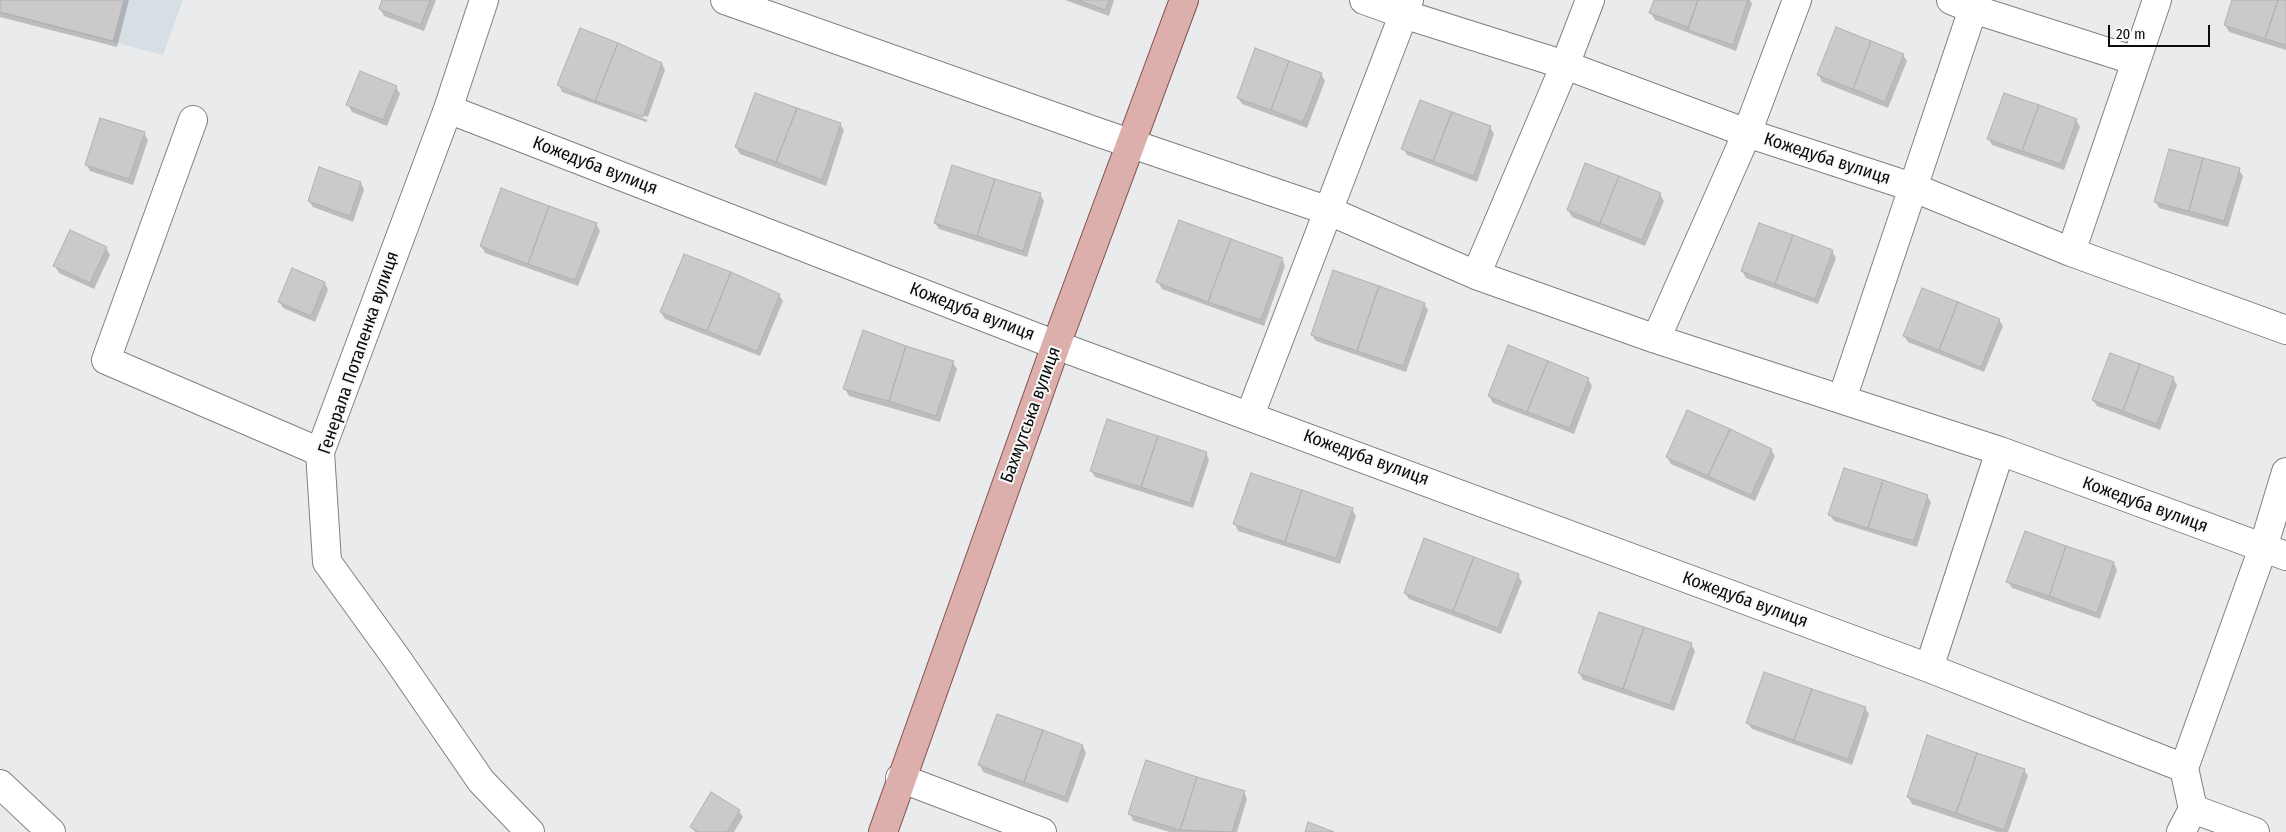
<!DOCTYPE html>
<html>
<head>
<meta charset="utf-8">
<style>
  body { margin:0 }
  #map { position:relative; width:2286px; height:832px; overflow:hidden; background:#eaebec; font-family:"Fira Sans Condensed",sans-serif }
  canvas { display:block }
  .scale { position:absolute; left:2108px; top:25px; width:102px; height:22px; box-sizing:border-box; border:2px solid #0c0c0c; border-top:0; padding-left:6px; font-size:15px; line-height:18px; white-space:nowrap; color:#0c0c0c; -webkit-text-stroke:4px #f8f9f9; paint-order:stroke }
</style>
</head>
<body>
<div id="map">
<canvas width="2286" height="832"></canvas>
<div class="scale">20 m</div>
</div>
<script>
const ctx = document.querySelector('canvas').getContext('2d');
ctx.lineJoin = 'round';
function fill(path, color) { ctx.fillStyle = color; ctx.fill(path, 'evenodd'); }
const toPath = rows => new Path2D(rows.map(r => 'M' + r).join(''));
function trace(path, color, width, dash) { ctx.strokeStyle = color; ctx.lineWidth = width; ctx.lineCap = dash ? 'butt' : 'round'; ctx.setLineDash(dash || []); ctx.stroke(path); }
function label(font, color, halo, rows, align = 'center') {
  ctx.font = font + ' "Fira Sans Condensed",sans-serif'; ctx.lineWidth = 4; ctx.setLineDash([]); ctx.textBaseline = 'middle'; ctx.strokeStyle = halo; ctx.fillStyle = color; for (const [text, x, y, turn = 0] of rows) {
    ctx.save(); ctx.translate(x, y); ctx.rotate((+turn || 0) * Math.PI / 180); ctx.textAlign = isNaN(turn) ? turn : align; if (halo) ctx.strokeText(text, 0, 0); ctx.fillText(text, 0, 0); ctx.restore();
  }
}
const built = toPath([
  [0,0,183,0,163,55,0,13]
]);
const shadow = toPath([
  [0,0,129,0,117,47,0,17],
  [383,0,436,0,424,31,384,16,380,9],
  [1065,0,1114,0,1109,16],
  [1656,0,1750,0,1752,4,1736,51,1655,20,1651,13],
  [2233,0,2286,0,2286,50,2229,32,2225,25],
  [1903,55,1907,61,1888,108,1822,82,1819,75],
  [662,64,665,70,648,117,562,86,562,88,648,120,646,122,562,92,559,85],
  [1321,74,1325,81,1307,128,1242,104,1238,98],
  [396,87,400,94,387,126,352,112,348,105],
  [2076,120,2080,127,2064,170,1992,145,1989,139],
  [840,124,844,130,826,186,740,154,736,147],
  [1490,127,1494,134,1477,182,1407,155,1403,148],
  [144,133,148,140,133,185,90,171,86,164],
  [320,169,361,183,364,190,353,222,313,207,309,201],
  [2239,170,2243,176,2228,227,2159,208,2155,201],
  [1040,194,1044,201,1027,257,939,229,935,223],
  [1660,194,1664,201,1645,246,1572,217,1568,210],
  [596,224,600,231,578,286,485,253,481,246],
  [106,248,110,255,94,289,59,273,55,266],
  [1832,251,1836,258,1818,304,1746,278,1742,271],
  [1282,259,1285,266,1264,326,1162,289,1158,282],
  [325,283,328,290,315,322,283,308,279,301],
  [779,295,783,301,760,356,665,319,661,312],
  [1424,304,1428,310,1406,372,1316,341,1312,335],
  [1999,320,2003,326,1984,372,1908,342,1904,336],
  [953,363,957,369,940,422,849,396,845,389],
  [2173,378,2177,385,2160,430,2097,406,2093,400],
  [1588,379,1592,386,1574,434,1493,403,1489,396],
  [1771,450,1775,456,1755,501,1671,464,1667,457],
  [1206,453,1209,460,1193,508,1095,477,1091,470],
  [1927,496,1931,502,1917,547,1834,521,1830,515],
  [1352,509,1356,516,1340,564,1238,531,1235,524],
  [2026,533,2114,563,2117,570,2100,619,2012,588,2008,582],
  [1518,575,1522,582,1501,634,1409,599,1405,593],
  [1691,644,1695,651,1674,711,1583,680,1579,673],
  [1865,708,1869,714,1852,765,1752,729,1748,723],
  [998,716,1083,746,1086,753,1068,803,983,772,980,765],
  [2024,770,2028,776,2008,832,1997,832,1912,804,1908,797],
  [1244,792,1247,799,1237,832,1170,832,1133,821,1130,814],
  [739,811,743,817,734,832,695,832,692,827]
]);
const building = toPath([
  [0,0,124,0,113,41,0,12,0,0],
  [382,0,430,0,421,25,379,9,382,0],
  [1078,0,1109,0,1105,10,1078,0],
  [1654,0,1698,0,1688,27,1649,13,1654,0],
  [1698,0,1748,0,1733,45,1688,30,1698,0],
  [2232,0,2278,0,2265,39,2224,25,2232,0],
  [2278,0,2286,0,2286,45,2265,39,2278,0],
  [1836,27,1871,41,1853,89,1817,75,1836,27],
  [580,28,618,43,595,101,557,85,580,28],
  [1871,41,1904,54,1885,102,1853,89,1871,41],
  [618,43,662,63,643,117,595,101,618,43],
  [1255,48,1289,61,1271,110,1237,98,1255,48],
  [1289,61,1322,73,1303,122,1271,110,1289,61],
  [360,71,397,86,383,120,346,105,360,71],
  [755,93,797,108,776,162,735,147,755,93],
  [2004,93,2039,105,2022,151,1987,139,2004,93],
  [1420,100,1452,112,1433,161,1401,149,1420,100],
  [2039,105,2077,119,2061,164,2022,151,2039,105],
  [797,108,841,123,822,180,776,162,797,108],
  [1452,112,1491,126,1474,176,1433,161,1452,112],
  [100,118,145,132,129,179,85,165,100,118],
  [2169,149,2203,158,2189,211,2154,202,2169,149],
  [2203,158,2240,168,2224,221,2189,211,2203,158],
  [1585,163,1619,176,1600,223,1567,210,1585,163],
  [952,165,995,179,977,236,934,223,952,165],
  [319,167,361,182,350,216,308,201,319,167],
  [1619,176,1661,193,1642,240,1600,223,1619,176],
  [995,179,1041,193,1023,251,977,236,995,179],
  [501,188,549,206,528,264,480,246,501,188],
  [549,206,597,223,575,280,528,264,549,206],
  [1179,220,1231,239,1208,302,1156,282,1179,220],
  [1759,223,1793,235,1775,284,1741,271,1759,223],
  [70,230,107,247,90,283,53,266,70,230],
  [1793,235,1833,250,1815,299,1775,284,1793,235],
  [1231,239,1283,258,1261,320,1208,302,1231,239],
  [684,254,731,272,707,331,660,312,684,254],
  [292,268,325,282,311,316,278,302,292,268],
  [1333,270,1379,286,1357,351,1311,335,1333,270],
  [731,272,780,294,757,351,707,331,731,272],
  [1379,286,1425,303,1403,366,1357,351,1379,286],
  [1922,288,1958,302,1939,350,1903,336,1922,288],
  [1958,302,2000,319,1981,367,1939,350,1958,302],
  [863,330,906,346,889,401,843,389,863,330],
  [1508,345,1548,361,1527,412,1488,396,1508,345],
  [906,346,954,361,936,416,889,401,906,346],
  [2110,353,2140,364,2123,411,2092,400,2110,353],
  [1548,361,1589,378,1570,428,1527,412,1548,361],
  [2140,364,2174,377,2157,424,2123,411,2140,364],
  [1687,410,1730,429,1708,476,1666,457,1687,410],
  [1107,419,1158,436,1141,487,1090,471,1107,419],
  [1730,429,1772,449,1751,495,1708,476,1730,429],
  [1158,436,1207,452,1190,503,1141,487,1158,436],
  [1844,468,1883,480,1868,528,1828,515,1844,468],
  [1251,473,1302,490,1285,542,1233,524,1251,473],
  [1883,480,1928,495,1914,541,1868,528,1883,480],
  [1302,490,1353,508,1336,558,1285,542,1302,490],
  [2025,531,2066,546,2049,596,2006,582,2025,531],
  [1424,538,1474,557,1453,611,1404,593,1424,538],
  [2066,546,2114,562,2097,613,2049,596,2066,546],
  [1474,557,1519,574,1498,628,1453,611,1474,557],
  [1599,612,1644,627,1623,689,1578,673,1599,612],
  [1644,627,1692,643,1670,705,1623,689,1644,627],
  [1764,672,1812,689,1794,740,1746,723,1764,672],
  [1812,689,1866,707,1848,759,1794,740,1812,689],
  [997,714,1043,730,1024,782,978,765,997,714],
  [1043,730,1083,745,1065,797,1024,782,1043,730],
  [1927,735,1977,753,1956,813,1907,797,1927,735],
  [1977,753,2025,769,2004,830,1956,813,1977,753],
  [1146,760,1197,777,1180,830,1128,814,1146,760],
  [1197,777,1245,791,1232,832,1180,830,1197,777],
  [711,792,740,810,727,832,699,832,690,827,711,792],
  [1308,822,1334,832,1305,832,1308,822]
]);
const minor = toPath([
  [484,0,448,109,320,452,327,562,395,656,481,781,530,832],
  [725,0,1100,133,1329,211,1476,275,1656,339,2000,451,2286,556],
  [1364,0,1403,14,1565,65,1747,133,1912,187,2071,252,2286,330],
  [1951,0,1973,9,2136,61],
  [448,109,1056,345,1929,668,2184,768,2193,809,2255,832],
  [193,120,106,360,320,452],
  [2071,252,2157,0],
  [1476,275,1565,65,1590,0],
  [1656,339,1747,133,1797,0],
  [1842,399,1976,0],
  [1250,415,1409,0],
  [1929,668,2000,451],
  [2184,768,2263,548,2286,472],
  [900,778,1042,832],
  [0,784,51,832],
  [2181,832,2193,809]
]);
const major = toPath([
  [883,832,1056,345,1184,0]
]);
const streetNames = [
  ["Кожедуба вулиця",1827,159,18],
  ["Кожедуба вулиця",595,166,21],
  ["Кожедуба вулиця",972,312,21],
  ["Генерала Потапенка вулиця",359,353,-71],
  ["Бахмутська вулиця",1031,415,-70],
  ["Кожедуба вулиця",1366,458,20],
  ["Кожедуба вулиця",2145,505,20],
  ["Кожедуба вулиця",1745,600,20]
];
fill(built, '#d7dfe5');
fill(shadow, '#0003');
fill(building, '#cbc9c9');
trace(building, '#b2b0b0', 1);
trace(minor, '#7f8081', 30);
trace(major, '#845250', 30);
trace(minor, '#fff', 28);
trace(major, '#dcaeac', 28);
label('18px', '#0c0c0c', '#f8f9f9', streetNames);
</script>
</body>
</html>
